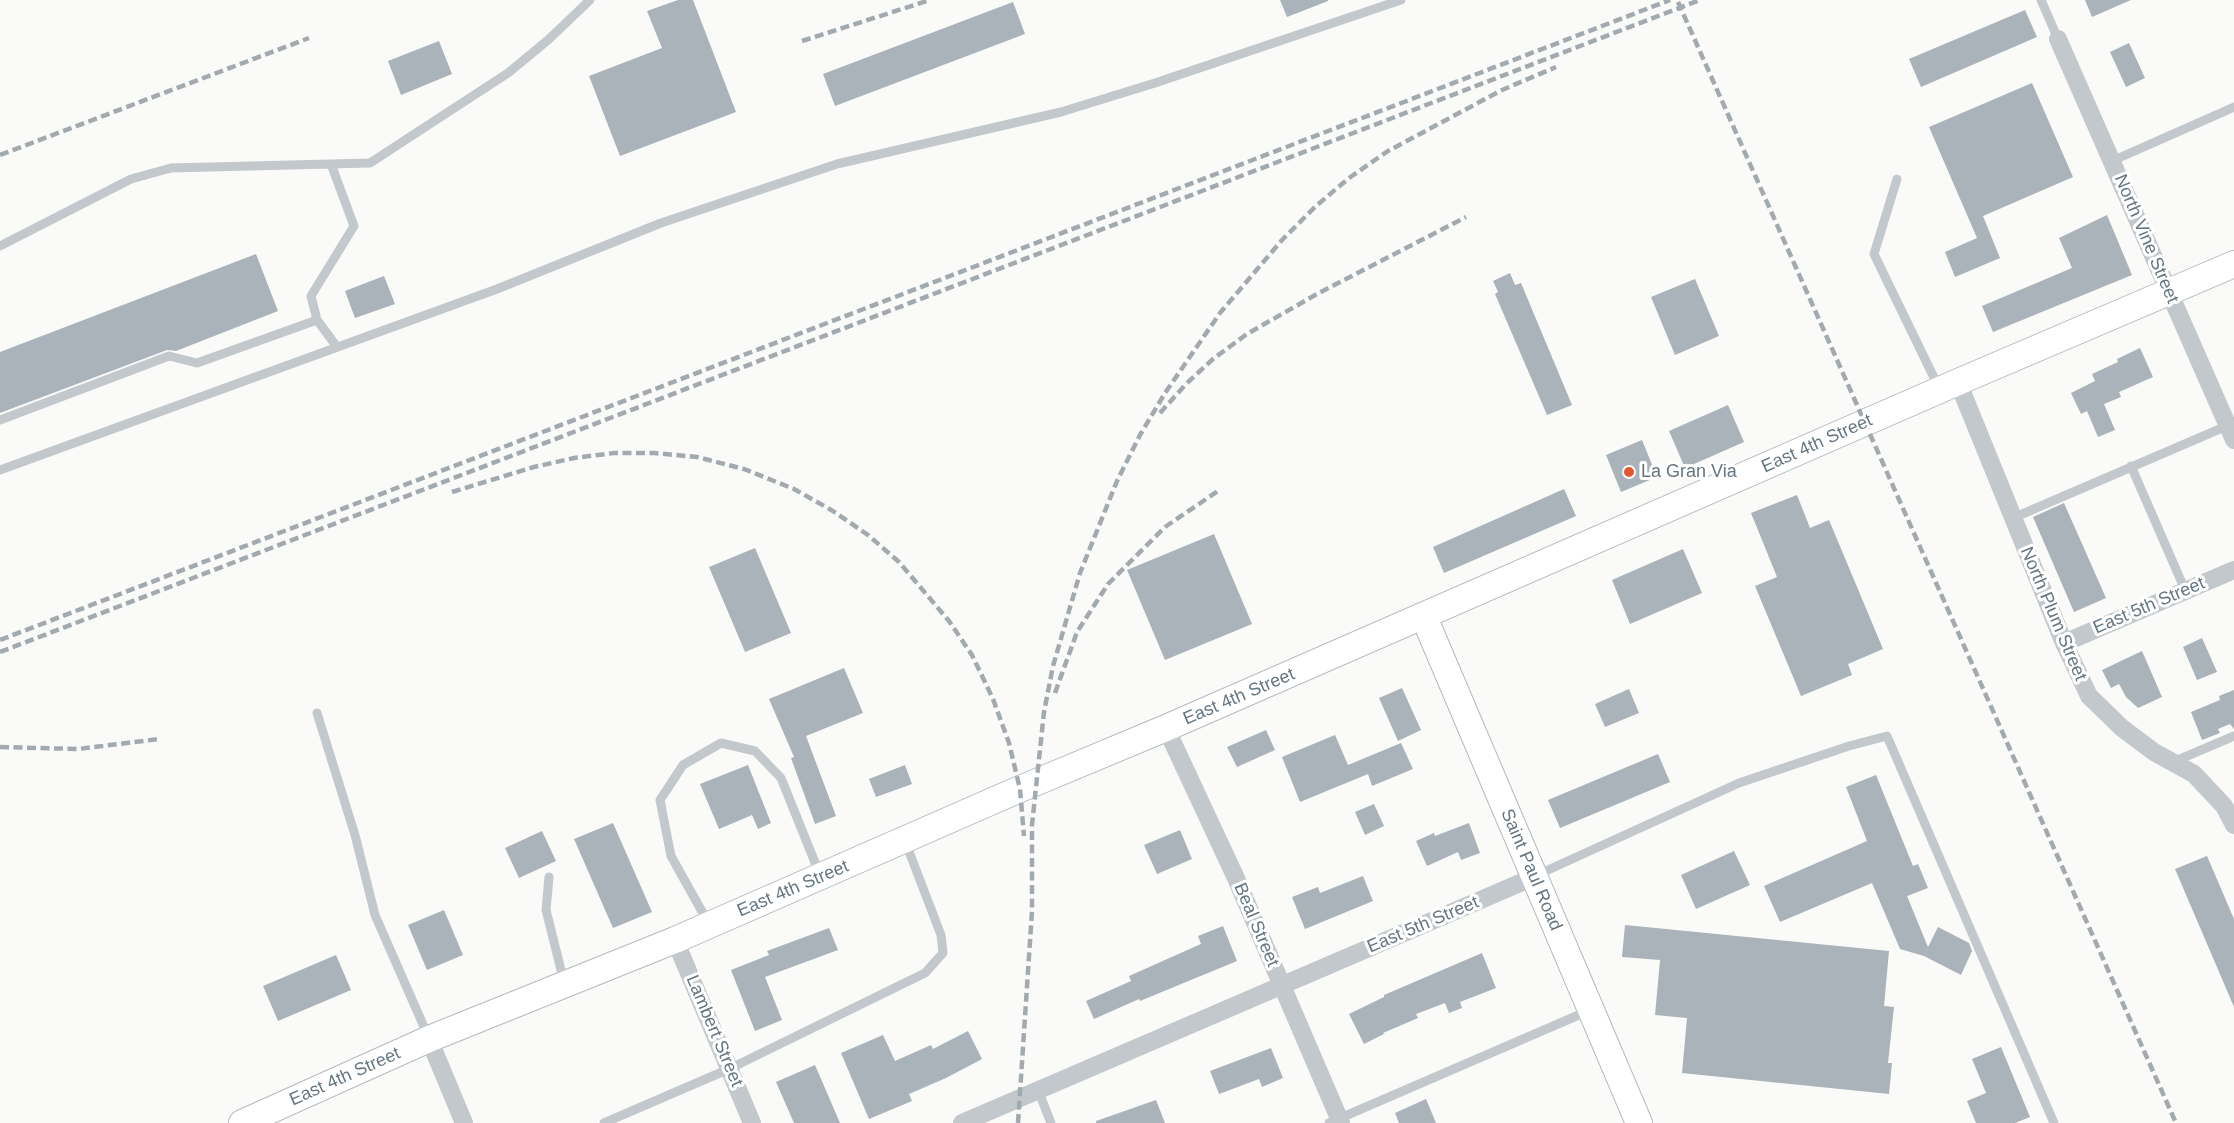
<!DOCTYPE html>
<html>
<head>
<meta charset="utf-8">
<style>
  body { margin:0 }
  canvas { display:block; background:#fafaf8 }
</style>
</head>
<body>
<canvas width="2234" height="1123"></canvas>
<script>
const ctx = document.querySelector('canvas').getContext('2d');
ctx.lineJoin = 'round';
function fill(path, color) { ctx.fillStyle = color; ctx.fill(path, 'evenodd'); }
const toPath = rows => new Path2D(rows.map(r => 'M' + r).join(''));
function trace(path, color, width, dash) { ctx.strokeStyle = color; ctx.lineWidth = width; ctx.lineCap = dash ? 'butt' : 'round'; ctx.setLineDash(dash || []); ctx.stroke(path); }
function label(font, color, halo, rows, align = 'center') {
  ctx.font = font + ' Arial,sans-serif'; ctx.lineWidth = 6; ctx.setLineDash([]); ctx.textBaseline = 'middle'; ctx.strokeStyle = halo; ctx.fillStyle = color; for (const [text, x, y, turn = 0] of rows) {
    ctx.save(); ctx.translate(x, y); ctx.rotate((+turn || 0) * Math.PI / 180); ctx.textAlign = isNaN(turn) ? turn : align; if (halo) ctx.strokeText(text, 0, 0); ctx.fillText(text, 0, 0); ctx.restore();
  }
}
const building = toPath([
  [678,0,693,0,736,112,620,156,589,76,662,48,647,11],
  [1280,0,1328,0,1328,1,1287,17],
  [2085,0,2131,0,2092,17],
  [1013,2,1025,34,835,106,823,74],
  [2025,10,2037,37,1921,87,1909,59],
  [439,41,452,74,401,95,388,61],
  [2129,43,2145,78,2126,87,2110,52],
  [2032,83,2073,177,1983,216,2000,258,1955,277,1945,252,1977,238,1929,127],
  [2107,215,2132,275,1993,332,1982,306,2072,268,2059,238],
  [256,254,278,311,176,351,167,350,0,413,0,352],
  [1510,273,1515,285,1521,283,1572,405,1547,415,1495,294,1498,292,1493,281],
  [384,276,395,304,355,318,345,291],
  [1695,279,1719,336,1675,355,1651,297],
  [2140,348,2153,377,2119,392,2121,397,2104,404,2115,430,2098,437,2087,411,2081,414,2071,393,2095,381,2092,374,2118,362,2117,359],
  [1728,405,1744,442,1685,468,1669,431],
  [1642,440,1657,477,1621,492,1606,455],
  [1564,489,1576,516,1444,573,1433,547],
  [1797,495,1810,528,1829,520,1883,649,1848,664,1852,675,1801,696,1755,586,1777,577,1751,513],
  [2064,503,2106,598,2074,612,2033,517],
  [1214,534,1252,624,1165,660,1127,570],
  [755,548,791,633,745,652,709,567],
  [1683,549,1702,593,1630,624,1612,580],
  [2202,638,2217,672,2197,680,2183,647],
  [2142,651,2162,697,2138,708,2126,697,2119,684,2111,688,2102,670],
  [844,668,863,713,806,736,836,816,815,824,791,758,794,757,769,699],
  [1402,688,1421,730,1398,741,1379,698],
  [1629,689,1639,713,1605,727,1595,704],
  [2234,690,2234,729,2230,724,2218,729,2220,733,2202,740,2191,712,2220,700,2219,696],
  [1266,730,1275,750,1237,767,1227,747],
  [1335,735,1348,765,1401,743,1413,769,1372,786,1368,774,1300,802,1282,757],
  [1658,754,1670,782,1560,828,1548,800],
  [748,765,771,823,758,829,752,815,719,829,700,784],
  [905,765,912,784,876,797,869,779],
  [1876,775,1913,866,1918,864,1928,888,1907,896,1928,947,1938,927,1969,943,1972,951,1961,975,1924,956,1900,949,1872,883,1780,922,1764,886,1867,841,1846,787],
  [1374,804,1384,826,1365,835,1355,812],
  [613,823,652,912,613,928,574,839],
  [1469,823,1480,853,1461,860,1458,852,1427,866,1416,841,1434,833,1435,836],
  [1180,830,1192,859,1157,874,1144,845],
  [542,831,556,861,519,878,505,848],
  [1734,851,1750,885,1696,909,1681,875],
  [2207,856,2234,919,2234,1007,2175,869],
  [1363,876,1373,901,1305,929,1292,897,1318,887,1320,893],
  [444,910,463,955,427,970,408,925],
  [1625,925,1889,951,1884,1006,1894,1007,1888,1063,1892,1063,1889,1094,1682,1073,1687,1018,1655,1015,1660,960,1622,957],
  [1223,926,1237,961,1140,1001,1139,999,1094,1019,1086,1001,1131,981,1129,976,1201,944,1198,936],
  [829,928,838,950,765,977,782,1020,755,1031,731,970,769,955,767,951],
  [1482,953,1496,988,1460,1002,1462,1008,1449,1013,1445,1003,1416,1014,1418,1018,1383,1033,1384,1034,1364,1044,1349,1014,1384,997,1384,995],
  [336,955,351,990,278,1021,263,986],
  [968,1031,982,1059,946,1078,909,1094,912,1101,869,1119,841,1053,883,1035,895,1061,931,1045,933,1049],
  [2001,1047,2030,1117,2015,1123,1976,1123,1967,1101,1986,1093,1972,1059],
  [1271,1048,1283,1078,1262,1087,1259,1079,1219,1094,1210,1071],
  [815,1065,840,1123,794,1123,776,1082],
  [1426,1099,1436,1123,1399,1123,1395,1113],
  [1156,1100,1165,1123,1096,1123,1096,1121]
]);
const service = toPath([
  [2041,0,2058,39],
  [2112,161,2234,107],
  [331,164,354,226,311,296,317,320,337,347],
  [1897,179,1874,254,1939,388],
  [0,246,131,179,171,168,370,163,508,73,548,40,590,0],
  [0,420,169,356,197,363,317,320],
  [2131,466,2185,590],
  [0,470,497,289,661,223,837,164,1061,112,1155,83,1401,0],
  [2013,518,2229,425],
  [317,713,355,835,375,915,428,1036],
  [2173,762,2234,736],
  [1537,875,1739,783,1849,746,1887,736,2054,1123],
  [549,877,546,910,564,982],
  [709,924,671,856,660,800,683,765,721,743,755,751,781,778,820,875],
  [1038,1090,1051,1123],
  [604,1123,729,1069,925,973,943,953,941,935,905,841],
  [1329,1123,1588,1011]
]);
const minor = toPath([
  [2058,39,2234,440],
  [1958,382,2064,643,2089,696,2122,728,2154,752,2194,774,2224,806,2234,825],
  [2064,643,2234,570],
  [1166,728,1235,876,1341,1123],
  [675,940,752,1123],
  [429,1039,464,1123],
  [962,1123,1534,877]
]);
const secondary = toPath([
  [1424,617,1639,1123],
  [242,1123,429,1039,675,940,1020,789,1166,728,1958,382,2234,264]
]);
const rail = toPath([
  [1678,2,2176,1123],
  [802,41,930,0],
  [0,155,309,38],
  [1160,413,1186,384,1213,359,1247,334,1317,294,1466,217],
  [452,492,534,467,574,458,614,453,654,453,697,457,744,469,794,489,833,511,868,535,899,562,949,621,972,655,993,699,1009,743,1020,789,1024,836],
  [0,640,1670,0],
  [0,652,1700,0],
  [1055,693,1077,632,1108,584,1165,527,1218,491],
  [0,747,78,749,159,739],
  [1018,1123,1032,911,1032,825,1044,712,1053,666,1080,573,1117,481,1140,435,1165,393,1220,313,1282,240,1316,206,1349,178,1388,151,1502,90,1556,67]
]);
const markers = [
  [1629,472,6,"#e4572e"]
];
const streetNames = [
  ["North Vine Street",2146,239,67],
  ["East 4th Street",1817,444,-24],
  ["East 5th Street",2149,606,-23],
  ["North Plum Street",2053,614,67],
  ["East 4th Street",1239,697,-23],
  ["Saint Paul Road",1531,870,67],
  ["East 4th Street",793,889,-23],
  ["Beal Street",1256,925,67],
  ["East 5th Street",1423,925,-23],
  ["Lambert Street",714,1031,67],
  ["East 4th Street",345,1077,-24]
];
const poiNames = [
  ["La Gran Via",1641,472]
];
fill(building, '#aab3b9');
trace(secondary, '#b3babf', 28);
trace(service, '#c3c8cc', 9);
trace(minor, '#c3c8cc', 18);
trace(secondary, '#fff', 26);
trace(rail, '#a2aab0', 4.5, [9, 4.5]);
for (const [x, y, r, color] of markers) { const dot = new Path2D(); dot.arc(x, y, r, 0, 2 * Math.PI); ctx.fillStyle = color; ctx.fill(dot); trace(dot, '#fff', 2); }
label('18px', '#657683', '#fff', streetNames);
label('18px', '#657683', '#fff', poiNames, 'left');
</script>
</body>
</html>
